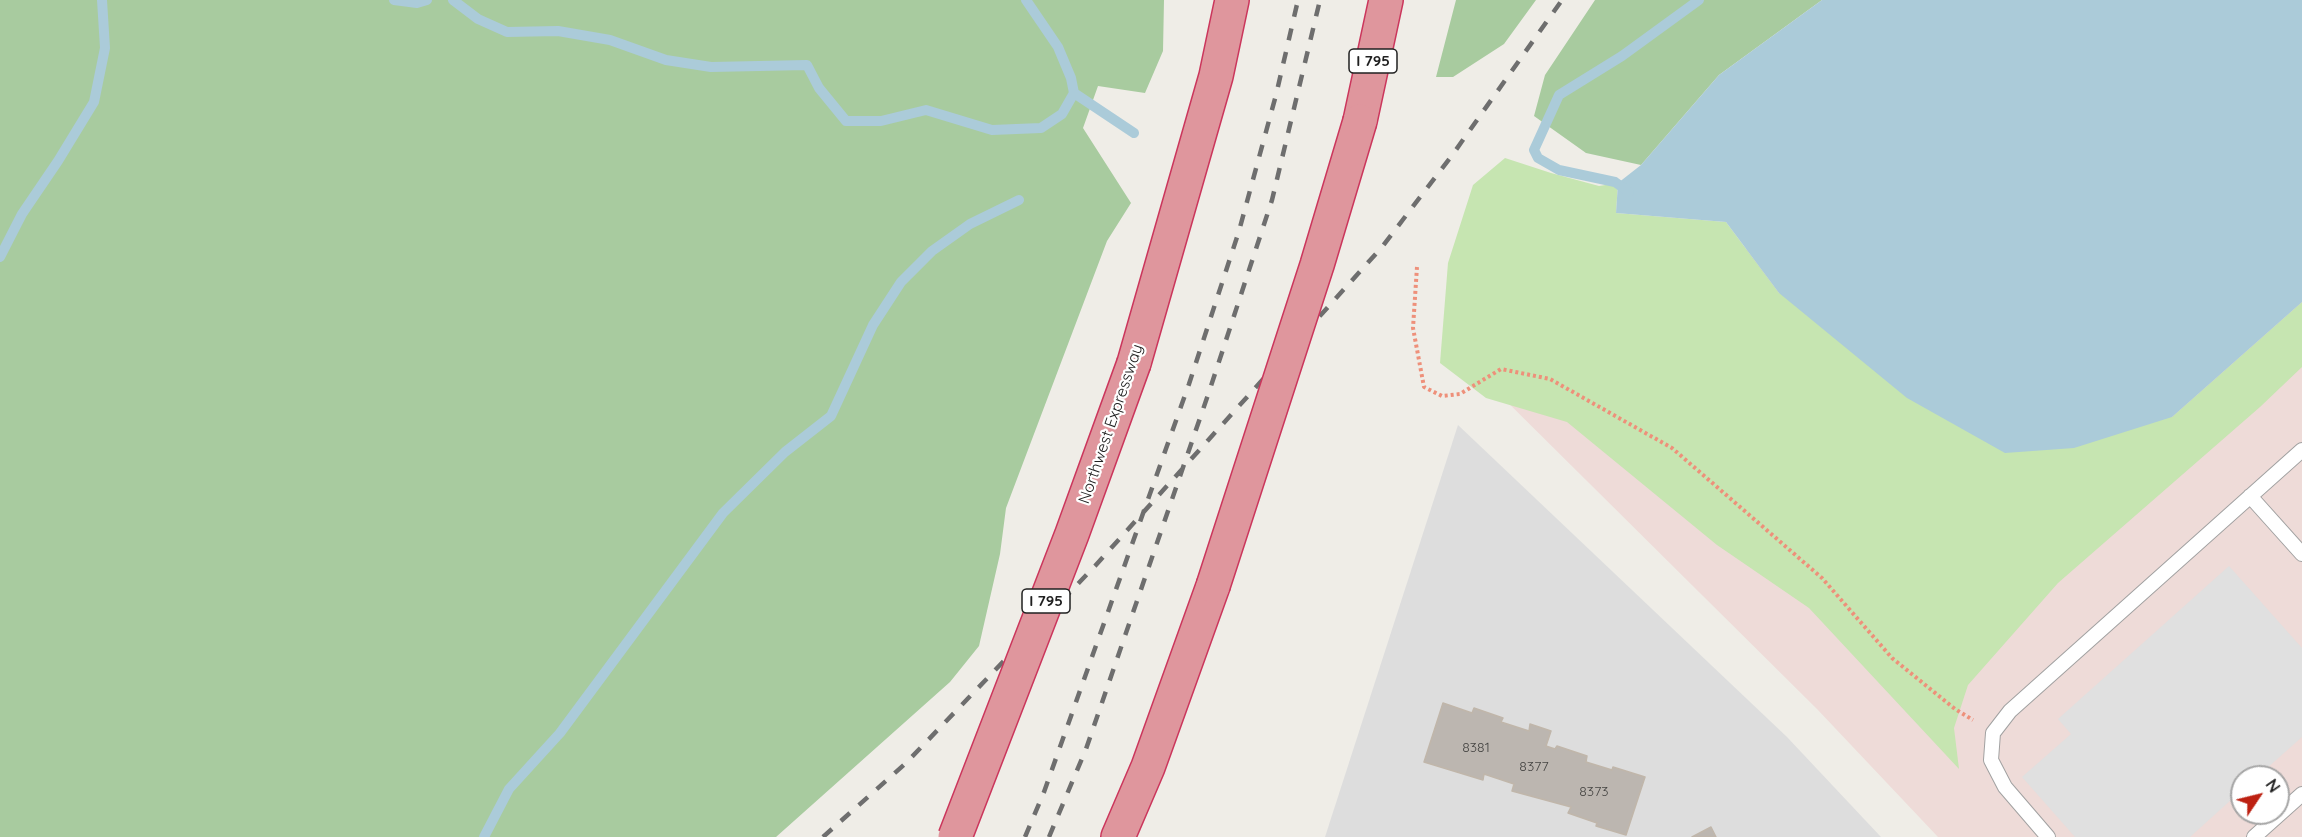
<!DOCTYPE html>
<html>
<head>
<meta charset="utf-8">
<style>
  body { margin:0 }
  #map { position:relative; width:2302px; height:837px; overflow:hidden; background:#efede7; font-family:Quicksand,sans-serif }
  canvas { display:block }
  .north { position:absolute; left:2230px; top:765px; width:60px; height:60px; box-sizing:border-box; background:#fff; border:2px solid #a6a6a6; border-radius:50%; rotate:55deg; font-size:16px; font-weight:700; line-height:24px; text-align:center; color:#202020 }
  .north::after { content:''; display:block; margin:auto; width:21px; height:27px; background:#bd2112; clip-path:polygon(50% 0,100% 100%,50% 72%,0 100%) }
</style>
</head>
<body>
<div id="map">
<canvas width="2302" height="837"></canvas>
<div class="north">N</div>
</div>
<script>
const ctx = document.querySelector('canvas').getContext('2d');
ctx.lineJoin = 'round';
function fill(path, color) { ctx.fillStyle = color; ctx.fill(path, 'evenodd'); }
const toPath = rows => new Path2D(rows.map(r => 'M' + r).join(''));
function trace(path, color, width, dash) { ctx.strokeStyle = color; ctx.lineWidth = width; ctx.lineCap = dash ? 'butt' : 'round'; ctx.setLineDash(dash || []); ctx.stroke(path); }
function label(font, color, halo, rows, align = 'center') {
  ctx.font = font + ' Quicksand,sans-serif'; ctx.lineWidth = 4.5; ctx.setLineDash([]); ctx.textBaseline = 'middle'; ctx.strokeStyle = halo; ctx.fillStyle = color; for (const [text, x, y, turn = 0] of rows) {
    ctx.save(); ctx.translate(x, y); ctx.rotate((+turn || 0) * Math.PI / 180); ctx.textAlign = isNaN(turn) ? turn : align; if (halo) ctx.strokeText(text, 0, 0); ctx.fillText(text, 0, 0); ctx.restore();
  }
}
const residential = toPath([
  [1458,425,1787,737,1881,837,1325,837]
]);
const commercial = toPath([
  [2302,0,2302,837,1938,837,1817,709,1475,370],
  [2242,777,2278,777,2278,813,2242,813]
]);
const grass = toPath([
  [1505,158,1551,173,1599,186,1618,183,1616,213,1726,222,1779,293,2172,417,2302,302,2302,367,2260,407,2058,583,1968,685,1954,728,1959,769,1809,608,1717,545,1567,422,1486,398,1440,363,1448,263,1473,185]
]);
const forest = toPath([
  [0,0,1164,0,1163,51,1145,93,1098,86,1083,128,1131,203,1107,241,1006,508,1000,554,979,646,950,682,776,837,0,837],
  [1456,0,1536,0,1504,44,1453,77,1436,77],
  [1595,0,1822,0,1719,75,1641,165,1586,153,1534,116,1545,75]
]);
const parking = toPath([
  [2229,566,2302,648,2302,737,2257,777,2242,777,2242,790,2190,837,2075,837,2022,777,2071,734,2058,719]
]);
const water = toPath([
  [1822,0,2302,0,2302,302,2172,417,2074,448,2005,453,1907,398,1779,293,1726,222,1616,213,1618,183,1641,165,1719,75]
]);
const stream = toPath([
  [394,0,417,3,427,0],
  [453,0,478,19,507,32,558,31,610,40,666,60,711,67,807,65,819,88,846,121,881,121,926,110,992,130,1041,128,1062,114,1074,93,1071,78,1058,47,1026,0],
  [1074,93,1134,133],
  [1629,192,1615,182,1559,170,1538,158,1534,150,1559,95,1622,56,1699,0],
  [0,257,22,214,58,161,94,102,105,48,102,0],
  [484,837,509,789,560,733,723,513,785,452,831,416,873,325,901,282,932,251,970,224,1019,200]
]);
const building = toPath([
  [1443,703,1472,713,1474,708,1503,718,1501,722,1529,731,1530,724,1551,731,1546,746,1555,749,1557,746,1587,756,1586,762,1612,770,1613,767,1645,777,1626,835,1596,826,1597,823,1568,813,1571,807,1512,791,1514,784,1484,774,1483,780,1424,762,1443,703],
  [1711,827,1716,837,1692,837,1711,827]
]);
const path = toPath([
  [1417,267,1413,328,1424,387,1442,396,1460,394,1501,369,1550,379,1672,448,1822,578,1892,658,1955,709,1973,720]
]);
const service = toPath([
  [2250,496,2302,554],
  [2048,837,2005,787,1991,760,1993,733,2010,711,2302,450],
  [2254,837,2302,794]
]);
const motorway = toPath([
  [1360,121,1386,0],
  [1134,363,1216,76,1232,0],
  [1118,837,1148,767,1213,586]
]);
const rail = toPath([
  [823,837,906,763,1095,566,1382,247,1453,154,1562,0],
  [1025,837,1044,792,1189,384,1239,231,1276,95,1298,0],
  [1049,837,1086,749,1209,392,1272,200,1320,0]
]);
const motorwayBridge = toPath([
  [1213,586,1317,265,1360,121],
  [955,837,1072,534,1134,363]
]);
const numberNames = [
  ["8381",1476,748],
  ["8377",1534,767],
  ["8373",1594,792]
];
const shields = [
  [1373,61,48],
  [1046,601,48]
];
const shieldNames = [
  ["I 795",1373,61],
  ["I 795",1046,601]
];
const streetNames = [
  ["Northwest Expressway",1111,424,-71]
];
fill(residential, '#ddd');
fill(commercial, '#eedbd8');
fill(grass, '#c6e5b1');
fill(forest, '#a8cb9f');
fill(parking, '#e0e0e0');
fill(water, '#abcbd9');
trace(stream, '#abcbd9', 10);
fill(building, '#bcb6b0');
trace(building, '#c0b6aa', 1.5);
trace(service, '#a1a1a1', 16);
trace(motorway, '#cb365c', 36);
trace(path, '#ee907a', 4, [3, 3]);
trace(service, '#fff', 14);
trace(motorway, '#df969d', 33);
trace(rail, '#6e6e6e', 4.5, [12, 12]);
trace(motorwayBridge, '#cb365c', 36, []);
trace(motorwayBridge, '#df969d', 33);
label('14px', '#474644', null, numberNames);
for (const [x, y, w] of shields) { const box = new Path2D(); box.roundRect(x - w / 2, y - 12, w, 24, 4.5); ctx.fillStyle = '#fff'; ctx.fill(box); trace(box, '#202020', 1.5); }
label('bold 15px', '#202020', null, shieldNames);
label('16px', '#202020', '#fff', streetNames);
</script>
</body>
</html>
